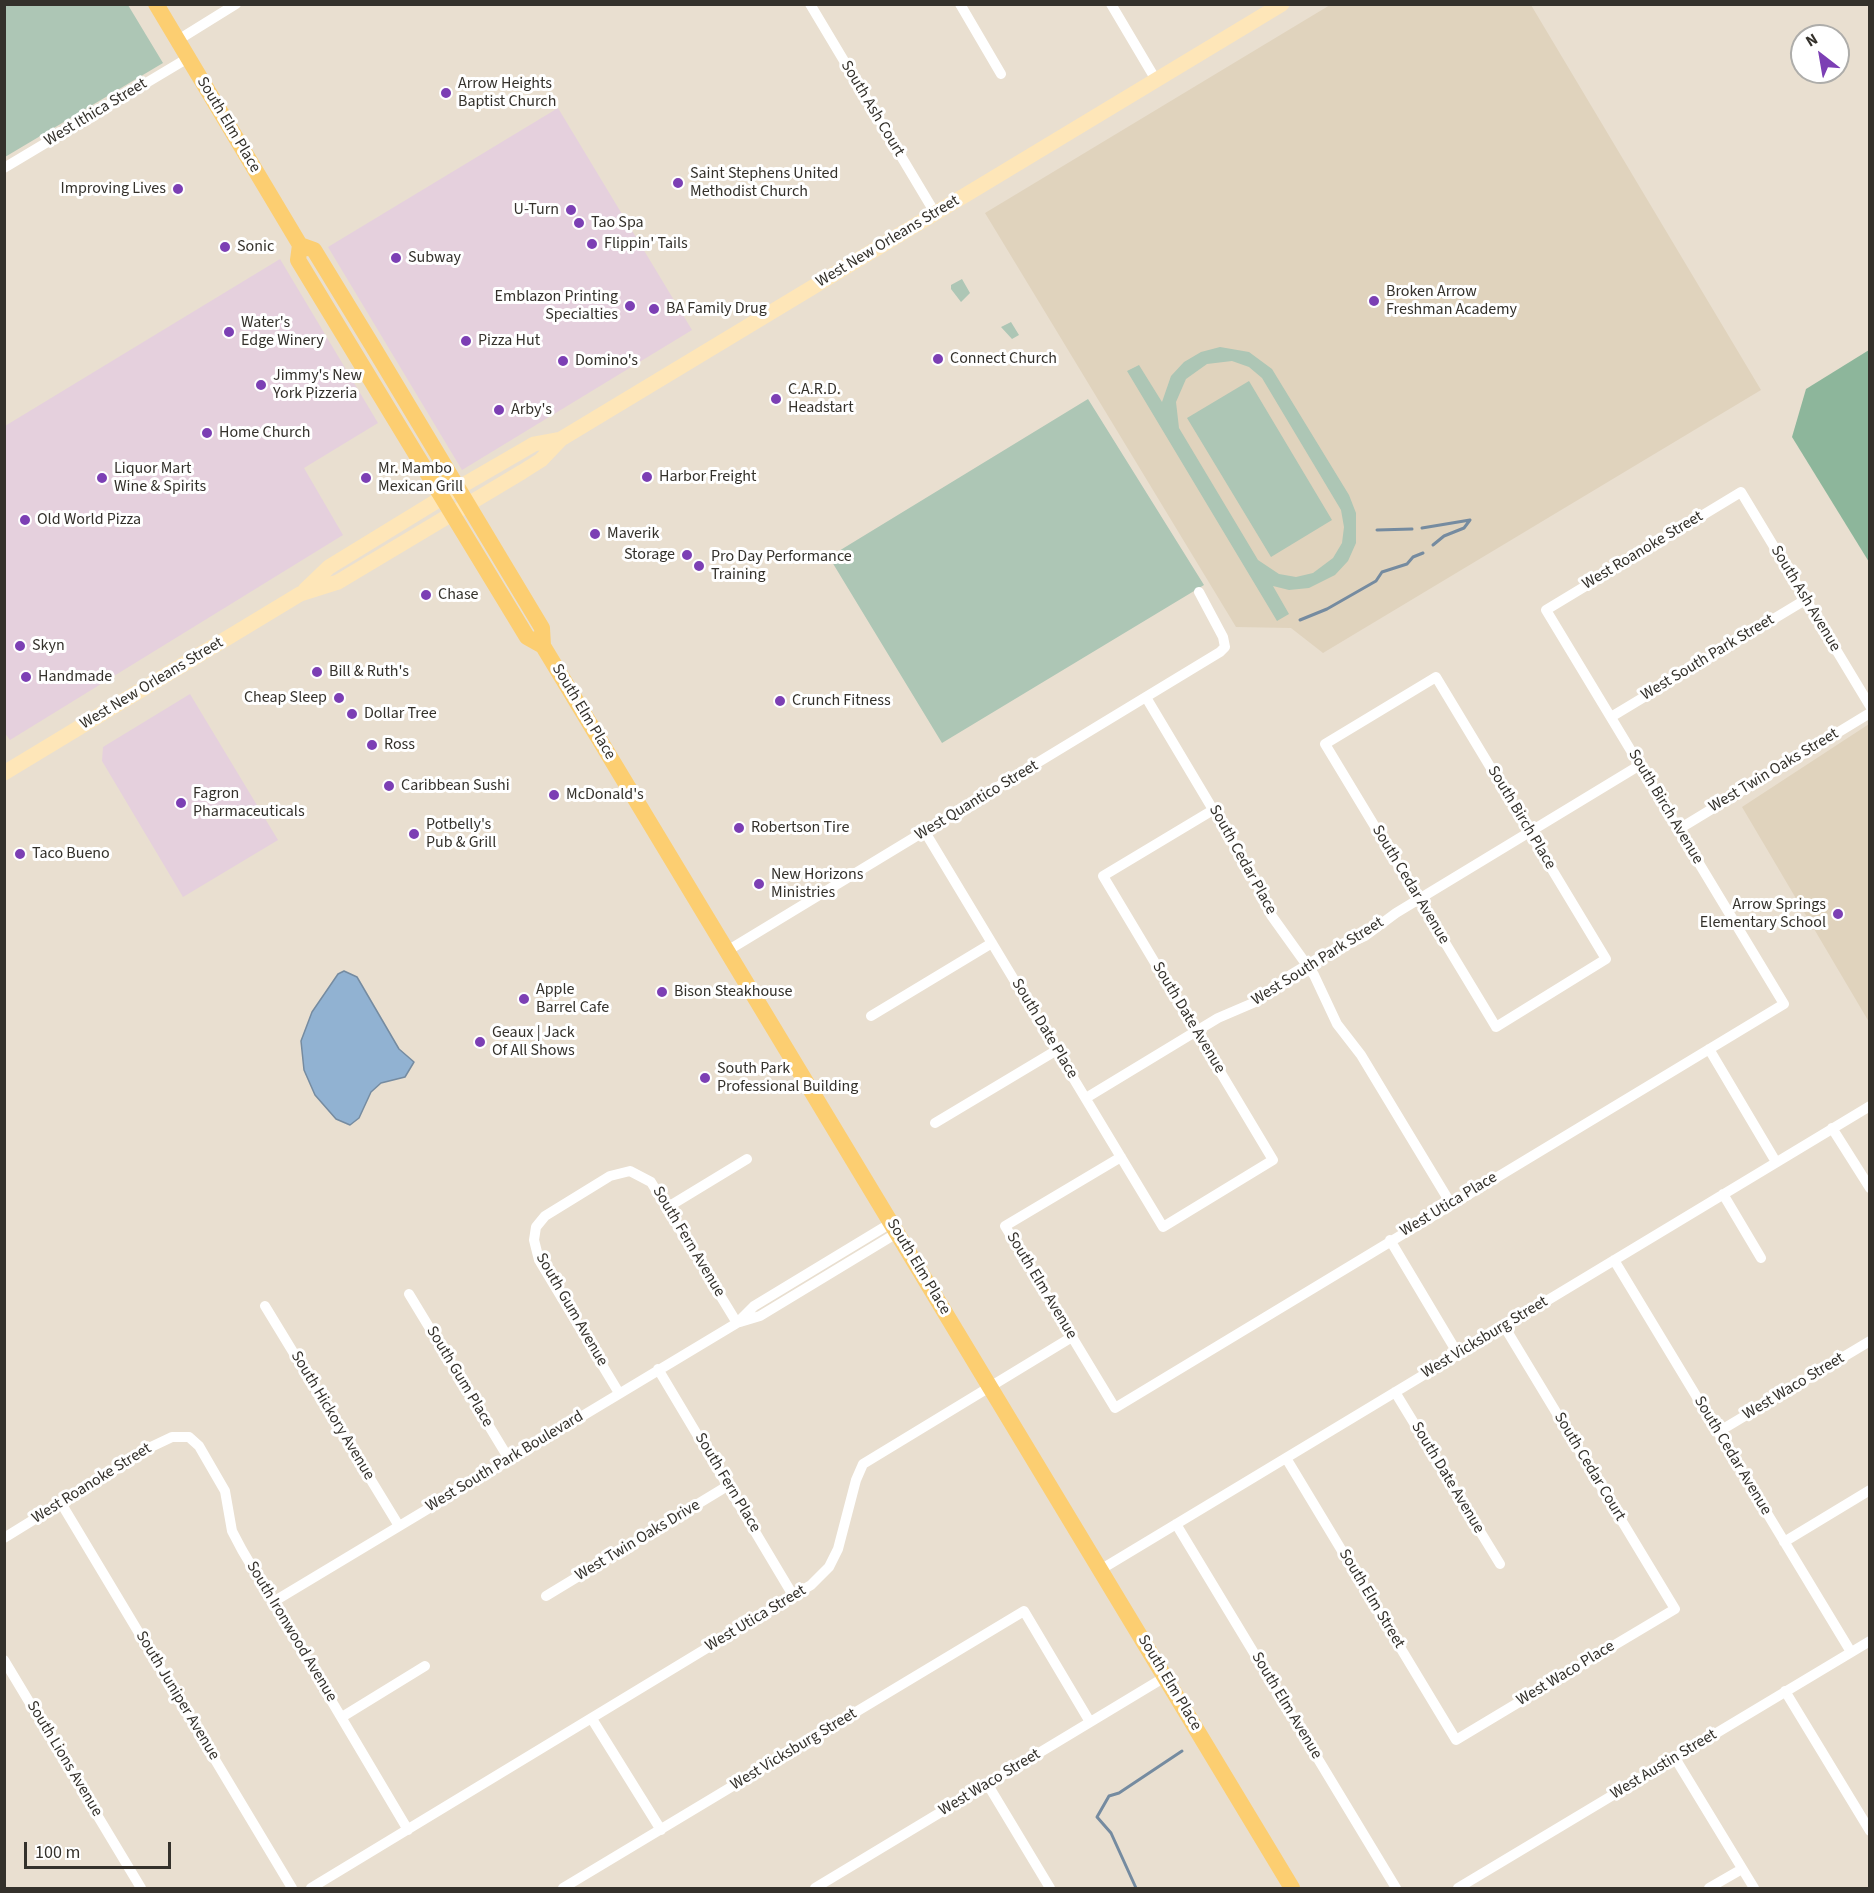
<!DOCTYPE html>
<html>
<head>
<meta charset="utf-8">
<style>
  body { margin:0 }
  #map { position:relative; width:1874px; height:1893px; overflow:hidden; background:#e9dfd0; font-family:"Source Sans 3",sans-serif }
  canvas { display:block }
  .frame { position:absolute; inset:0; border:6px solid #34312b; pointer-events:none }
  .north { position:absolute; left:1790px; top:24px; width:60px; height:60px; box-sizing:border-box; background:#fff; border:2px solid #aeadaa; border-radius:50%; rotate:329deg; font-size:16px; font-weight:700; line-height:24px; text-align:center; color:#34312b }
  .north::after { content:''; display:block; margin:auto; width:21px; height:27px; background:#7c3fb4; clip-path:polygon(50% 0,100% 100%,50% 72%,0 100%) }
  .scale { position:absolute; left:24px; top:1842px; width:147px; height:27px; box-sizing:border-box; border:3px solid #34312b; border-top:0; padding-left:8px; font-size:18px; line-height:21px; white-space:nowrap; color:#34312b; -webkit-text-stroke:4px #fff; paint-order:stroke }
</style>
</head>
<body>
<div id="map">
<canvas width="1874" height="1893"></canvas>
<div class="frame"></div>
<div class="north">N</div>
<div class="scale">100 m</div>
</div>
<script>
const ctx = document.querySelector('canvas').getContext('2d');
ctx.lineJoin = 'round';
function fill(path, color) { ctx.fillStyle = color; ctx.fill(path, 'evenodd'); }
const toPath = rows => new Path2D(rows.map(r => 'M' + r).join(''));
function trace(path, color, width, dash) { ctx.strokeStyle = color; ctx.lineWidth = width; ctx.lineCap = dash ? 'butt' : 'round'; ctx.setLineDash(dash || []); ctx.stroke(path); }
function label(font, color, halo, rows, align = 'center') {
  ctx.font = font + ' "Source Sans 3",sans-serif'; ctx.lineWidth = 6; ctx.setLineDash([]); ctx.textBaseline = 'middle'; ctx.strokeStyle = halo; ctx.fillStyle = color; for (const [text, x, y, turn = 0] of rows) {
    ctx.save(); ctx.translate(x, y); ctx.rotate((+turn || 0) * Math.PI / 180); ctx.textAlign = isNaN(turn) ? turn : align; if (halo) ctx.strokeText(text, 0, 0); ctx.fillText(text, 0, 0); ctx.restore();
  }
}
const commercial = toPath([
  [558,108,692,330,462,470,328,247],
  [280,259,378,423,304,468,343,535,10,740,4,732,5,426],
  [190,694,278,840,183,897,102,761,103,747]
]);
const built = toPath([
  [1330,5,1531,5,1761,390,1323,653,1291,628,1236,627,985,213],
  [1869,724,1869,1022,1742,807]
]);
const green = toPath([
  [4,5,128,5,163,63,5,157],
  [962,279,970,293,961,302,951,289,951,285],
  [1011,322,1019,335,1012,339,1001,327],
  [1220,347,1249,352,1272,369,1349,495,1356,513,1356,543,1348,561,1335,575,1309,588,1289,590,1273,586,1289,614,1277,621,1127,371,1139,365,1162,402,1171,376,1184,362,1201,352],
  [1232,361,1249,367,1262,378,1341,510,1344,527,1342,543,1333,558,1313,573,1296,577,1279,574,1258,560,1179,428,1176,402,1186,379,1207,364],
  [1249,381,1332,520,1271,557,1187,418],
  [1088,399,1204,585,942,743,829,557]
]);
const forest = toPath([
  [1869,350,1869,562,1792,437,1806,389]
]);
const water = toPath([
  [344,971,357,977,399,1049,414,1062,405,1077,381,1083,371,1092,359,1118,350,1125,336,1119,315,1095,304,1070,301,1041,312,1012,338,974,344,971]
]);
const stream = toPath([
  [1422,528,1470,520],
  [1377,530,1412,529],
  [1433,545,1444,536,1464,528,1470,520],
  [1300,620,1327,609,1376,581,1382,572,1407,564,1413,557,1423,553],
  [1136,1888,1111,1833,1097,1817,1109,1796,1119,1793,1182,1751]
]);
const street = toPath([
  [810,4,935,213],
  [960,4,1001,74],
  [1111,4,1156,80],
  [178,40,236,4],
  [4,168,188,58],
  [1436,677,1606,959,1496,1027,1325,744,1436,677],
  [1147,699,1255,880,1271,915,1314,975,1337,1024,1361,1055,1451,1204],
  [1611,717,1805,600],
  [1679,829,1870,713],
  [925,832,1163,1227,1273,1160,1103,876,1213,810],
  [727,951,1220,652,1225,647,1223,637,1199,592],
  [871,1016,992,943],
  [1709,1049,1776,1162],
  [1086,1098,1218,1018,1253,1003,1292,974,1322,956,1365,936,1396,913,1640,765],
  [935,1123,1057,1050],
  [1832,1128,1870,1188],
  [1121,1157,1005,1226,1115,1408,1784,1004,1546,610,1741,492,1870,706],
  [1723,1194,1761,1258],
  [668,1207,747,1159],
  [1390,1240,1458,1354],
  [1614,1260,1851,1652],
  [409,1294,509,1459],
  [265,1306,399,1526],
  [740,1322,760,1316,897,1233],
  [658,1369,794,1597],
  [1395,1392,1500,1564],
  [619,1393,539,1260,534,1240,536,1227,545,1216,610,1176,630,1171,651,1182,737,1323],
  [1718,1432,1870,1341],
  [1286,1458,1456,1740,1571,1671,1675,1609,1504,1326],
  [61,1503,292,1888],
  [1176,1524,1396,1888],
  [4,1538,153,1446,172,1437,189,1437,199,1446,225,1491,232,1531,242,1550,408,1830],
  [1784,1542,1870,1490],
  [1100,1570,1870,1106],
  [546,1596,729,1485],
  [273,1602,737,1323,754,1306,891,1223],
  [4,1660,141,1888],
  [1785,1691,1870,1831],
  [342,1717,425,1666],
  [592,1719,661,1830],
  [1675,1758,1754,1888],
  [988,1785,1050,1888],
  [311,1888,811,1585,829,1567,838,1549,856,1480,863,1464,1072,1337],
  [563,1888,1024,1611,1090,1722],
  [815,1888,1165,1677],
  [1458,1888,1870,1641],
  [1709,1888,1742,1869]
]);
const secondary = toPath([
  [305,590,329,567,458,488,534,444,561,439],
  [4,773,300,594,338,582,522,472,541,460,561,439,1282,4]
]);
const primary = toPath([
  [156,4,300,245,314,250,372,345,542,628,543,646],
  [300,245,298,260,527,637,543,646,1292,1888]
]);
const markers = [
  [446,93,6,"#7c3fb4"],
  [678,183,6,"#7c3fb4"],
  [178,189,6,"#7c3fb4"],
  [571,210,6,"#7c3fb4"],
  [579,223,6,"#7c3fb4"],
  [592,244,6,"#7c3fb4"],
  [225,247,6,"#7c3fb4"],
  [396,258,6,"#7c3fb4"],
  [1374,301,6,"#7c3fb4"],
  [630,306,6,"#7c3fb4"],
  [654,309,6,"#7c3fb4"],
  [229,332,6,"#7c3fb4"],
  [466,341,6,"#7c3fb4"],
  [938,359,6,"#7c3fb4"],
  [563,361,6,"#7c3fb4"],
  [261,385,6,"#7c3fb4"],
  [776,399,6,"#7c3fb4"],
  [499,410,6,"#7c3fb4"],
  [207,433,6,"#7c3fb4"],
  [647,477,6,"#7c3fb4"],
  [102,478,6,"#7c3fb4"],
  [366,478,6,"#7c3fb4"],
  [25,520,6,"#7c3fb4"],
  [595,534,6,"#7c3fb4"],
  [687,555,6,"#7c3fb4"],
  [699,566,6,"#7c3fb4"],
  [426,595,6,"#7c3fb4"],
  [20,646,6,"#7c3fb4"],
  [317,672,6,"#7c3fb4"],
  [26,677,6,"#7c3fb4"],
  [339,698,6,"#7c3fb4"],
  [780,701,6,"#7c3fb4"],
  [352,714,6,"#7c3fb4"],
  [372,745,6,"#7c3fb4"],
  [389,786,6,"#7c3fb4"],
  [554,795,6,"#7c3fb4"],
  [181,803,6,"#7c3fb4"],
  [739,828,6,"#7c3fb4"],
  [414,834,6,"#7c3fb4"],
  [20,854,6,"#7c3fb4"],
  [759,884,6,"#7c3fb4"],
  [1838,914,6,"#7c3fb4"],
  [662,992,6,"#7c3fb4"],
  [524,999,6,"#7c3fb4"],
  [480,1042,6,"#7c3fb4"],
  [705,1078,6,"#7c3fb4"]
];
const poiNames = [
  ["Arrow Heights",458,84],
  ["Baptist Church",458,102],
  ["Saint Stephens United",690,174],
  ["Methodist Church",690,192],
  ["Improving Lives",166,189,"right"],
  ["U-Turn",559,210,"right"],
  ["Tao Spa",591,223],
  ["Flippin' Tails",604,244],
  ["Sonic",237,247],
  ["Subway",408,258],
  ["Broken Arrow",1386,292],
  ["Freshman Academy",1386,310],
  ["Emblazon Printing",618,297,"right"],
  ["Specialties",618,315,"right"],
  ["BA Family Drug",666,309],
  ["Water's",241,323],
  ["Edge Winery",241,341],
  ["Pizza Hut",478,341],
  ["Connect Church",950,359],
  ["Domino's",575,361],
  ["Jimmy's New",273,376],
  ["York Pizzeria",273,394],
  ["C.A.R.D.",788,390],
  ["Headstart",788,408],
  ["Arby's",511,410],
  ["Home Church",219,433],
  ["Liquor Mart",114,469],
  ["Wine & Spirits",114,487],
  ["Mr. Mambo",378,469],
  ["Mexican Grill",378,487],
  ["Harbor Freight",659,477],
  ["Old World Pizza",37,520],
  ["Maverik",607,534],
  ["Storage",675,555,"right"],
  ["Pro Day Performance",711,557],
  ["Training",711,575],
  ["Chase",438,595],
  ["Skyn",32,646],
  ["Bill & Ruth's",329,672],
  ["Handmade",38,677],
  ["Cheap Sleep",327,698,"right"],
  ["Crunch Fitness",792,701],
  ["Dollar Tree",364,714],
  ["Ross",384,745],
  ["Caribbean Sushi",401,786],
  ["Fagron",193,794],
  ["Pharmaceuticals",193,812],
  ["McDonald's",566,795],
  ["Potbelly's",426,825],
  ["Pub & Grill",426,843],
  ["Robertson Tire",751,828],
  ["Taco Bueno",32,854],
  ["New Horizons",771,875],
  ["Ministries",771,893],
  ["Arrow Springs",1826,905,"right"],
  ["Elementary School",1826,923,"right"],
  ["Apple",536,990],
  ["Barrel Cafe",536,1008],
  ["Bison Steakhouse",674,992],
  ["Geaux | Jack",492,1033],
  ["Of All Shows",492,1051],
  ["South Park",717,1069],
  ["Professional Building",717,1087]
];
const streetNames = [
  ["South Ash Court",872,109,59],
  ["West Ithica Street",96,113,-31],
  ["South Elm Place",228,125,59],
  ["West New Orleans Street",888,242,-31],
  ["West Roanoke Street",1643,551,-31],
  ["South Ash Avenue",1805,599,59],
  ["West South Park Street",1708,658,-31],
  ["West New Orleans Street",152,684,-31],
  ["South Elm Place",583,712,59],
  ["West Twin Oaks Street",1774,771,-31],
  ["West Quantico Street",977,801,-31],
  ["South Birch Avenue",1665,807,59],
  ["South Birch Place",1521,818,59],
  ["South Cedar Place",1242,860,61],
  ["South Cedar Avenue",1410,885,59],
  ["West South Park Street",1318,962,-32],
  ["South Date Avenue",1188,1018,59],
  ["South Date Place",1044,1029,59],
  ["West Utica Place",1449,1205,-31],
  ["South Fern Avenue",688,1242,59],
  ["South Elm Place",918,1267,59],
  ["South Elm Avenue",1041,1286,59],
  ["South Gum Avenue",571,1310,60],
  ["West Vicksburg Street",1485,1338,-31],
  ["South Gum Place",459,1377,59],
  ["West Waco Street",1794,1387,-31],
  ["South Hickory Avenue",332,1416,59],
  ["South Cedar Avenue",1732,1456,59],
  ["West South Park Boulevard",505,1462,-31],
  ["South Cedar Court",1589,1467,59],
  ["South Date Avenue",1447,1478,59],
  ["South Fern Place",727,1483,59],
  ["West Roanoke Street",92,1484,-32],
  ["West Twin Oaks Drive",638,1541,-31],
  ["South Elm Street",1371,1599,59],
  ["West Utica Street",756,1619,-31],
  ["South Ironwood Avenue",291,1632,59],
  ["West Waco Place",1566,1674,-31],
  ["South Elm Place",1169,1683,59],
  ["South Juniper Avenue",177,1696,59],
  ["South Elm Avenue",1286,1706,59],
  ["West Vicksburg Street",794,1750,-31],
  ["South Lions Avenue",64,1759,59],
  ["West Austin Street",1664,1765,-31],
  ["West Waco Street",990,1783,-31]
];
fill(commercial, '#e5d0dd');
fill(built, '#e0d3bd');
fill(green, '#adc6b5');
fill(forest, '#8db69b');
fill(water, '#91b2d2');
trace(water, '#758ba0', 1.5);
trace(stream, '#758ba0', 3);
trace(street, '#fff', 10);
trace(secondary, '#fee6b8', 15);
trace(primary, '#fcce71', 16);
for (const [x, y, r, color] of markers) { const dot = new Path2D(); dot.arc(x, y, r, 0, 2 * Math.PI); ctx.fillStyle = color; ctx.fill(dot); trace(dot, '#fff', 2); }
label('16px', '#34312b', '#fff', poiNames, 'left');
label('16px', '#34312b', '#fff', streetNames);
</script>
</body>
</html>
